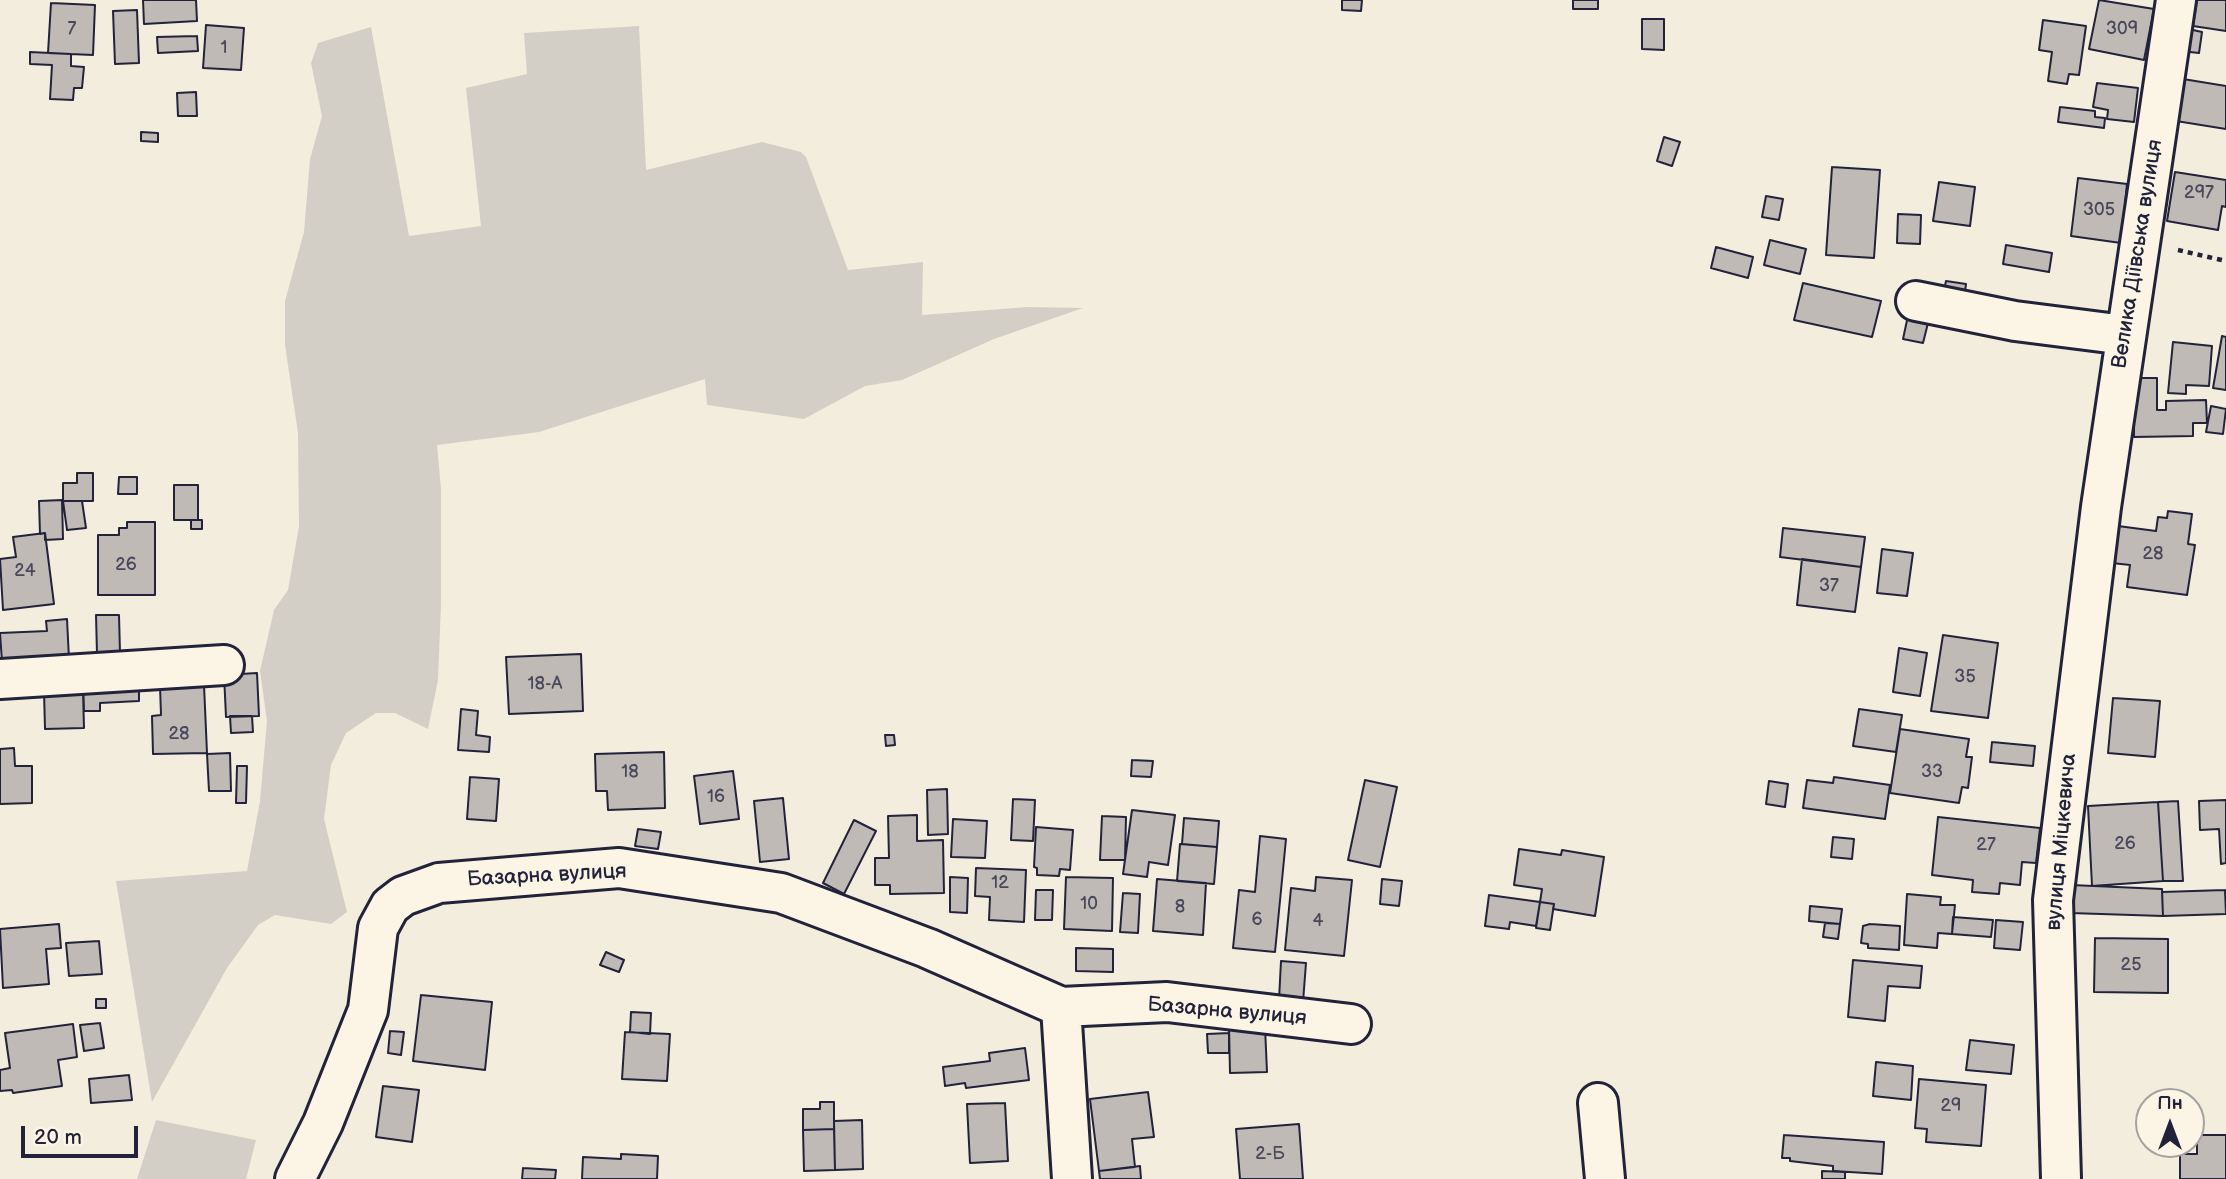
<!DOCTYPE html>
<html>
<head>
<meta charset="utf-8">
<style>
  body { margin:0 }
  #map { position:relative; width:2226px; height:1179px; overflow:hidden; background:#f3edde; font-family:"Balsamiq Sans",sans-serif }
  canvas { display:block }
  .north { position:absolute; left:2135px; top:1088px; width:70px; height:70px; box-sizing:border-box; background:#fcf5e5; border:2px solid #a5a1a1; border-radius:50%; rotate:0deg; font-size:19px; font-weight:700; line-height:28px; text-align:center; color:#22223b }
  .north::after { content:''; display:block; margin:auto; width:24px; height:32px; background:#22223b; clip-path:polygon(50% 0,100% 100%,50% 72%,0 100%) }
  .scale { position:absolute; left:21px; top:1126px; width:117px; height:32px; box-sizing:border-box; border:4px solid #22223b; border-top:0; padding-left:9px; font-size:21px; line-height:24px; white-space:nowrap; color:#22223b; -webkit-text-stroke:5px #fcf5e5; paint-order:stroke }
</style>
</head>
<body>
<div id="map">
<canvas width="2226" height="1179"></canvas>
<div class="north">Пн</div>
<div class="scale">20 m</div>
</div>
<script>
const ctx = document.querySelector('canvas').getContext('2d');
ctx.lineJoin = 'round';
function fill(path, color) { ctx.fillStyle = color; ctx.fill(path, 'evenodd'); }
const toPath = rows => new Path2D(rows.map(r => 'M' + r).join(''));
function trace(path, color, width, dash) { ctx.strokeStyle = color; ctx.lineWidth = width; ctx.lineCap = dash ? 'butt' : 'round'; ctx.setLineDash(dash || []); ctx.stroke(path); }
function label(font, color, halo, rows, align = 'center') {
  ctx.font = font + ' "Balsamiq Sans",sans-serif'; ctx.lineWidth = 7; ctx.setLineDash([]); ctx.textBaseline = 'middle'; ctx.strokeStyle = halo; ctx.fillStyle = color; for (const [text, x, y, turn = 0] of rows) {
    ctx.save(); ctx.translate(x, y); ctx.rotate((+turn || 0) * Math.PI / 180); ctx.textAlign = isNaN(turn) ? turn : align; if (halo) ctx.strokeText(text, 0, 0); ctx.fillText(text, 0, 0); ctx.restore();
  }
}
const green = toPath([
  [639,26,646,170,762,142,801,152,806,157,848,270,923,262,922,315,1028,307,1083,308,994,339,902,380,865,386,804,419,707,405,705,379,539,432,437,445,441,489,441,604,438,680,428,729,395,713,376,713,346,733,331,765,324,819,347,912,331,924,275,915,258,925,227,968,152,1102,116,881,247,871,260,801,267,721,260,671,274,610,288,590,299,526,298,433,285,345,285,301,304,232,310,159,322,116,311,63,318,43,371,27,409,236,481,226,466,88,527,74,524,33],
  [156,1120,256,1140,246,1179,137,1179]
]);
const building = toPath([
  [143,0,196,0,197,21,144,24,143,0],
  [1342,0,1362,0,1361,11,1342,10,1342,0],
  [1573,0,1598,0,1598,9,1573,9,1573,0],
  [2099,0,2154,9,2144,60,2089,49,2099,0],
  [2197,0,2226,0,2226,31,2193,26,2197,0],
  [51,3,95,5,93,55,48,53,51,3],
  [137,10,139,63,115,64,113,11,137,10],
  [1642,19,1664,19,1664,50,1642,49,1642,19],
  [2043,20,2086,26,2079,75,2069,74,2067,84,2048,81,2052,52,2039,50,2043,20],
  [206,25,244,28,241,70,203,68,206,25],
  [2184,28,2202,32,2199,53,2181,51,2184,28],
  [197,36,198,51,158,53,157,37,197,36],
  [30,52,71,54,71,66,84,67,82,88,74,88,73,100,50,99,52,65,30,64,30,52],
  [2183,79,2226,86,2226,129,2176,121,2183,79],
  [2097,83,2138,88,2134,122,2107,119,2108,110,2093,107,2097,83],
  [196,92,197,116,178,116,177,93,196,92],
  [2060,107,2095,111,2095,117,2105,118,2104,128,2058,122,2060,107],
  [141,132,158,133,158,142,141,141,141,132],
  [1664,137,1680,142,1672,166,1657,161,1664,137],
  [1832,167,1880,170,1874,258,1826,255,1832,167],
  [2175,172,2226,180,2226,207,2222,206,2218,230,2167,221,2175,172],
  [2078,178,2127,184,2121,243,2071,236,2078,178],
  [1939,182,1975,187,1970,226,1933,221,1939,182],
  [1766,196,1783,199,1779,220,1762,217,1766,196],
  [1898,214,1921,215,1920,244,1897,243,1898,214],
  [1770,240,1806,249,1800,274,1764,265,1770,240],
  [2006,245,2052,253,2049,272,2003,264,2006,245],
  [1716,247,1753,257,1748,278,1711,268,1716,247],
  [1946,281,1966,284,1964,299,1943,295,1946,281],
  [1803,283,1881,301,1872,337,1794,320,1803,283],
  [1909,311,1930,315,1923,343,1903,339,1909,311],
  [2222,336,2226,337,2226,390,2213,388,2222,336],
  [2173,342,2212,346,2209,386,2186,385,2186,394,2168,393,2173,342],
  [2134,378,2157,378,2157,410,2166,410,2166,401,2206,400,2207,423,2193,423,2193,436,2134,437,2134,378],
  [2211,406,2226,409,2223,434,2206,432,2211,406],
  [77,473,93,473,93,501,63,501,63,483,77,483,77,473],
  [119,477,137,477,137,494,118,494,119,477],
  [174,485,198,485,198,520,174,520,174,485],
  [62,500,63,539,45,540,45,533,40,534,39,501,62,500],
  [63,501,82,501,86,528,67,530,63,501],
  [2168,511,2192,514,2188,544,2195,545,2187,595,2127,587,2130,565,2112,563,2118,526,2156,531,2158,517,2167,518,2168,511],
  [191,520,202,520,202,529,191,529,191,520],
  [127,522,155,522,155,595,98,595,98,535,119,535,119,528,127,528,127,522],
  [1783,528,1865,537,1861,567,1780,557,1783,528],
  [45,533,54,604,3,610,0,559,16,557,13,537,45,533],
  [1882,549,1913,553,1907,596,1877,593,1882,549],
  [1802,559,1861,567,1855,612,1797,605,1802,559],
  [96,615,119,615,120,653,97,654,96,615],
  [67,619,69,659,2,662,0,633,47,631,46,621,67,619],
  [1943,635,1998,643,1988,718,1931,711,1943,635],
  [1899,648,1927,653,1920,696,1893,692,1899,648],
  [581,654,583,711,509,714,506,657,581,654],
  [257,673,259,716,226,717,224,675,257,673],
  [139,680,139,701,100,703,100,711,84,711,83,681,139,680],
  [204,685,207,753,153,754,152,716,161,715,160,686,204,685],
  [83,690,84,728,45,729,44,691,83,690],
  [2113,698,2160,701,2155,757,2108,753,2113,698],
  [461,709,478,711,476,735,490,737,489,752,458,750,461,709],
  [1859,709,1902,715,1896,752,1853,746,1859,709],
  [230,716,252,716,253,732,231,733,230,716],
  [1900,729,1969,739,1966,757,1972,757,1968,788,1962,787,1959,803,1890,793,1900,729],
  [885,735,894,735,895,745,886,746,885,735],
  [1992,742,2035,746,2033,766,1990,762,1992,742],
  [14,748,15,766,32,766,32,803,0,804,0,749,14,748],
  [664,752,665,808,608,810,607,791,596,791,595,754,664,752],
  [230,753,231,791,209,791,207,754,230,753],
  [1132,760,1153,761,1151,777,1131,776,1132,760],
  [237,766,247,766,246,803,236,803,237,766],
  [733,771,739,819,700,824,694,776,733,771],
  [470,777,499,779,496,821,467,819,470,777],
  [1834,777,1890,785,1885,819,1803,808,1807,780,1833,783,1834,777],
  [1365,780,1397,787,1380,867,1348,860,1365,780],
  [1769,781,1788,784,1785,807,1766,804,1769,781],
  [947,789,948,834,928,835,927,790,947,789],
  [783,798,789,859,760,862,754,801,783,798],
  [1013,799,1035,800,1033,841,1011,840,1013,799],
  [2226,800,2226,863,2221,864,2219,829,2200,830,2199,801,2226,800],
  [2178,801,2183,881,2163,881,2158,802,2178,801],
  [2158,802,2163,881,2092,886,2088,806,2158,802],
  [1132,810,1175,815,1168,865,1149,862,1147,877,1123,874,1132,810],
  [917,815,917,841,943,840,944,893,890,894,890,885,875,885,875,858,889,858,888,816,917,815],
  [1102,816,1126,817,1125,860,1100,860,1102,816],
  [1938,817,2040,828,2036,863,2022,862,2020,885,2000,883,1999,894,1972,892,1973,880,1932,875,1938,817],
  [1184,818,1219,821,1217,847,1182,844,1184,818],
  [953,819,987,821,985,858,951,857,953,819],
  [854,820,876,831,844,894,823,883,854,820],
  [1036,827,1073,830,1070,870,1060,869,1059,876,1037,875,1037,868,1034,867,1036,827],
  [638,829,661,832,658,849,635,846,638,829],
  [1260,836,1286,839,1275,952,1233,948,1239,890,1255,892,1260,836],
  [1833,837,1854,839,1852,859,1831,857,1833,837],
  [1180,844,1217,847,1214,884,1177,881,1180,844],
  [1519,849,1561,855,1562,850,1604,857,1595,916,1553,909,1554,904,1540,902,1542,889,1514,885,1519,849],
  [976,868,1026,870,1024,922,989,920,990,897,975,896,976,868],
  [950,877,968,878,967,913,950,912,950,877],
  [1066,877,1113,878,1112,931,1064,929,1066,877],
  [1316,877,1352,880,1344,956,1285,950,1291,888,1315,891,1316,877],
  [1157,879,1206,883,1203,935,1153,931,1157,879],
  [1382,879,1402,881,1399,906,1380,904,1382,879],
  [2071,885,2162,889,2163,916,2070,913,2071,885],
  [1036,890,1053,890,1052,920,1035,920,1036,890],
  [2225,890,2226,914,2163,916,2162,892,2225,890],
  [1123,893,1140,894,1138,933,1120,932,1123,893],
  [1907,894,1941,897,1940,905,1955,905,1952,934,1938,933,1937,948,1904,945,1907,894],
  [1489,895,1540,902,1536,926,1510,922,1509,929,1485,926,1489,895],
  [1540,902,1554,904,1550,930,1536,928,1540,902],
  [1810,906,1842,909,1840,924,1809,921,1810,906],
  [1953,917,1993,920,1991,937,1952,934,1953,917],
  [1996,920,2023,922,2020,950,1994,948,1996,920],
  [1825,923,1840,924,1838,939,1823,937,1825,923],
  [59,924,61,948,46,949,49,984,3,988,0,929,59,924],
  [1870,924,1900,926,1899,950,1868,948,1868,944,1861,943,1863,926,1870,924],
  [2095,938,2168,939,2168,993,2094,992,2095,938],
  [99,941,102,974,69,976,66,943,99,941],
  [1076,948,1113,949,1113,972,1076,971,1076,948],
  [606,952,624,960,619,972,600,965,606,952],
  [1853,960,1922,966,1920,988,1888,986,1885,1021,1848,1017,1853,960],
  [1281,961,1306,963,1303,1002,1279,1000,1281,961],
  [421,995,492,1002,485,1070,413,1061,421,995],
  [96,999,106,999,106,1008,96,1008,96,999],
  [631,1012,651,1013,650,1034,630,1032,631,1012],
  [100,1023,104,1048,84,1051,80,1025,100,1023],
  [73,1024,77,1057,58,1060,62,1086,13,1093,12,1090,0,1091,0,1070,10,1068,5,1033,73,1024],
  [1229,1027,1265,1027,1267,1072,1230,1073,1229,1027],
  [390,1031,404,1032,401,1055,388,1053,390,1031],
  [625,1032,670,1034,667,1081,622,1079,625,1032],
  [1229,1033,1229,1053,1208,1053,1207,1034,1229,1033],
  [1970,1040,2014,1045,2011,1074,1966,1070,1970,1040],
  [1025,1048,1029,1080,966,1088,965,1083,945,1086,943,1067,990,1061,989,1053,1025,1048],
  [1876,1062,1913,1066,1911,1100,1873,1096,1876,1062],
  [129,1075,132,1100,91,1103,89,1079,129,1075],
  [1919,1079,1986,1085,1981,1146,1926,1142,1927,1129,1915,1128,1919,1079],
  [383,1086,419,1090,412,1142,376,1137,383,1086],
  [1148,1092,1154,1137,1132,1139,1135,1167,1099,1171,1090,1099,1148,1092],
  [820,1102,834,1102,834,1129,803,1130,803,1109,820,1109,820,1102],
  [1005,1103,1008,1161,970,1163,967,1104,1005,1103],
  [862,1120,863,1169,835,1170,834,1121,862,1120],
  [1299,1124,1303,1179,1240,1179,1236,1129,1299,1124],
  [834,1129,835,1170,804,1171,803,1130,834,1129],
  [1784,1135,1884,1142,1882,1174,1833,1171,1833,1166,1790,1161,1790,1158,1782,1158,1784,1135],
  [2197,1135,2226,1135,2226,1179,2180,1179,2180,1154,2197,1154,2197,1135],
  [621,1154,658,1156,657,1179,582,1179,583,1157,621,1159,621,1154],
  [1140,1166,1141,1179,1100,1179,1099,1171,1140,1166],
  [523,1168,556,1170,555,1179,522,1179,523,1168],
  [1822,1171,1845,1172,1845,1179,1822,1179,1822,1171]
]);
const path = toPath([
  [2178,250,2226,261]
]);
const minor = toPath([
  [1916,301,2015,321,2125,335],
  [0,679,224,665],
  [1061,1007,1072,1179],
  [1598,1103,1605,1179],
  [295,1179,323,1123,368,1010,378,928,390,906,403,896,439,883,619,868,781,893,927,948,1061,1007,1167,1002,1351,1024],
  [2061,1179,2053,900,2101,507,2176,0]
]);
const numberNames = [
  ["7",72,29],
  ["309",2122,29],
  ["1",224,48],
  ["297",2199,193],
  ["305",2099,210],
  ["28",2153,554],
  ["26",126,565],
  ["24",25,571],
  ["37",1829,586],
  ["35",1965,677],
  ["18-А",545,684],
  ["28",179,734],
  ["18",630,772],
  ["33",1932,772],
  ["16",716,797],
  ["26",2125,844],
  ["27",1986,845],
  ["12",1000,883],
  ["10",1089,904],
  ["8",1180,907],
  ["6",1257,920],
  ["4",1318,921],
  ["25",2131,965],
  ["29",1951,1106],
  ["2-Б",1270,1154]
];
const streetNames = [
  ["Велика Діївська вулиця",2138,254,-81],
  ["вулиця Міцкевича",2062,842,-85],
  ["Базарна вулиця",547,876,-3],
  ["Базарна вулиця",1227,1012,5]
];
fill(green, '#d4cfc6');
fill(building, '#bfbab6');
trace(building, '#22223b', 2);
trace(minor, '#22223b', 44);
trace(path, '#22223b', 4.5, [5, 5]);
trace(minor, '#fcf5e5', 38);
label('18px', '#49485a', null, numberNames);
label('21px', '#22223b', '#fcf5e5', streetNames);
</script>
</body>
</html>
